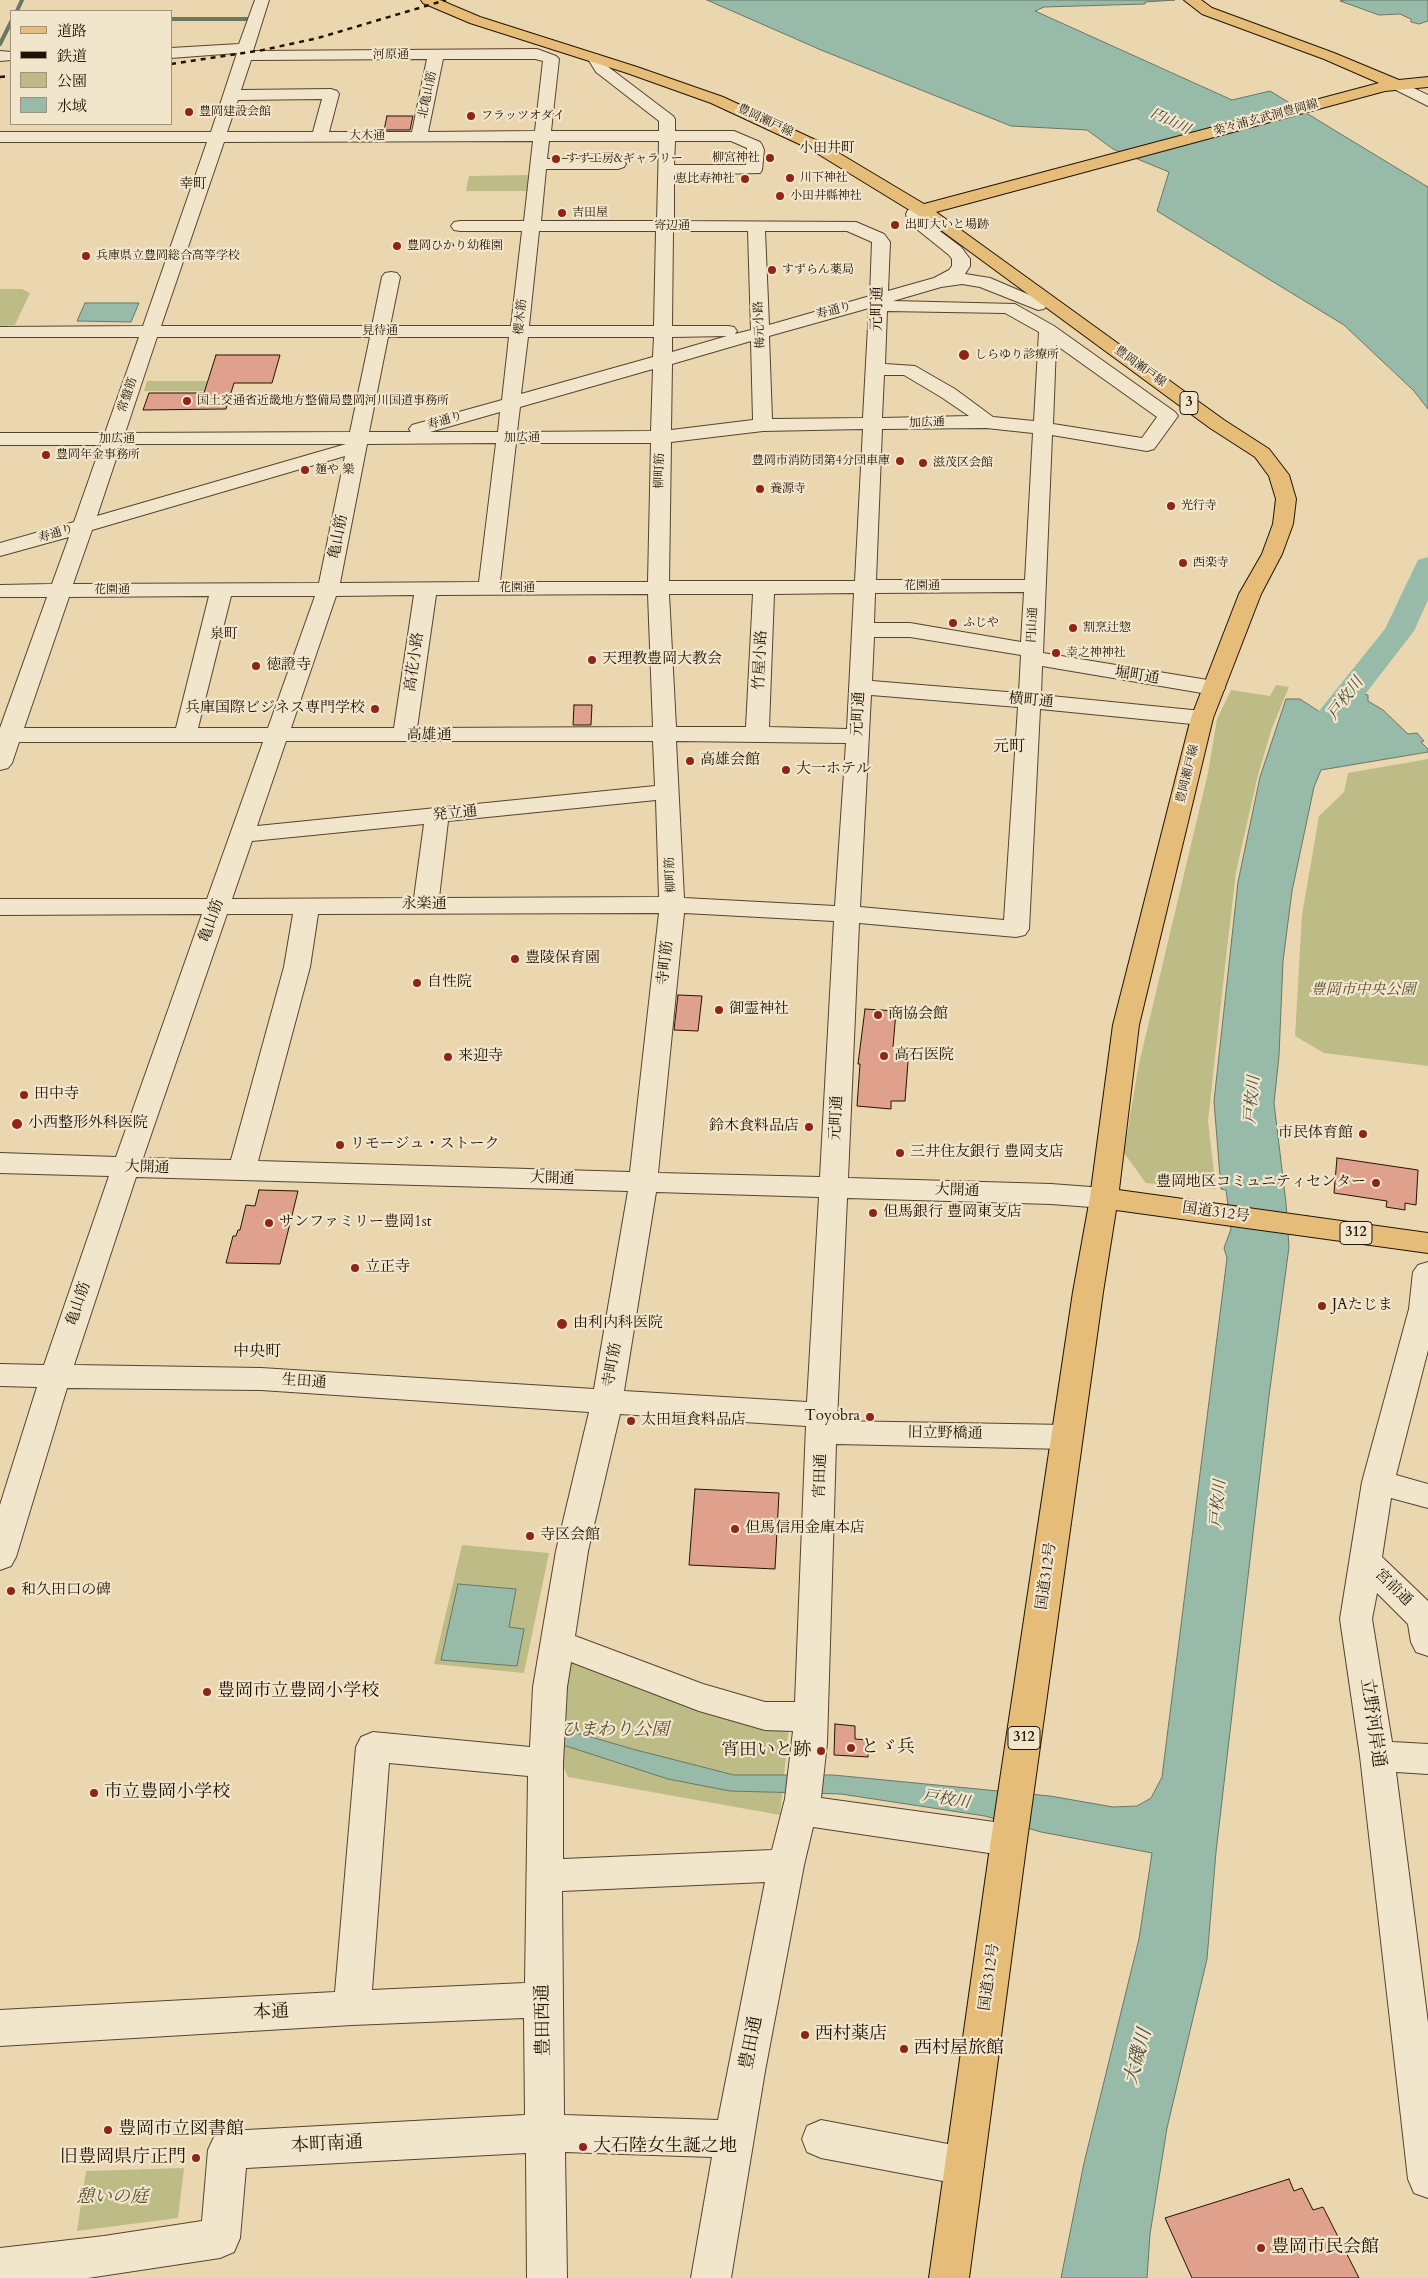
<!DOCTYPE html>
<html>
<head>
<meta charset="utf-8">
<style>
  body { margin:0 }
  #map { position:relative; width:1428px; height:2278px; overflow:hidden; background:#ead7af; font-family:Cardo,"Noto Serif JP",serif }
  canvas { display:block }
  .legend { position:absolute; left:10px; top:10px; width:162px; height:115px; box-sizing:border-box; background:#f1e5cb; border:1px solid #9f917c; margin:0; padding:6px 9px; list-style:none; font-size:15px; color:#231305 }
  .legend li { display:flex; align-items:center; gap:10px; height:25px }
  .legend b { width:25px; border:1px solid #9f917c }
</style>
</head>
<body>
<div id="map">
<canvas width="1428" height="2278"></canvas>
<ul class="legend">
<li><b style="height:6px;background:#e5bc78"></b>道路</li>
<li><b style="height:6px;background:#231305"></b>鉄道</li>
<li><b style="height:14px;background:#bebc86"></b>公園</li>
<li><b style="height:14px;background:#98baa9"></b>水域</li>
</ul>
</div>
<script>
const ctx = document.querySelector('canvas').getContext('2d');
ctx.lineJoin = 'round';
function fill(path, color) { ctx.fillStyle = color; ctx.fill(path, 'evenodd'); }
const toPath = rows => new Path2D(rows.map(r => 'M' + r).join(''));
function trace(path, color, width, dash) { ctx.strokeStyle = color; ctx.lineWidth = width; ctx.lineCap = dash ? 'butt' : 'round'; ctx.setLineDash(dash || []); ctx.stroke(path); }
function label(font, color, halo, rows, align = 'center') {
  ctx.font = font + ' Cardo,"Noto Serif JP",serif'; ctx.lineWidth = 4.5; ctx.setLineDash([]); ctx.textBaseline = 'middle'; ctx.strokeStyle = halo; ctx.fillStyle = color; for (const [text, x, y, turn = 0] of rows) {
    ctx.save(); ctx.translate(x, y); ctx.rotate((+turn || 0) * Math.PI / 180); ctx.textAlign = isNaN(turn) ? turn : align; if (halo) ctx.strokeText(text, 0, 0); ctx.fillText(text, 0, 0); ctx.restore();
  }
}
const green = toPath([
  [529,175,527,191,466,191,469,176],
  [0,289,22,289,30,293,15,325,0,326],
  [147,381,218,381,231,391,144,391],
  [1276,685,1289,687,1272,728,1258,775,1236,872,1226,958,1208,1121,1216,1189,1146,1183,1124,1153,1138,1068,1208,773,1217,719,1231,690,1270,696],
  [1428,759,1428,1066,1324,1053,1295,1036,1302,915,1319,816,1344,792,1348,773],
  [462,1545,549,1553,524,1673,434,1664],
  [572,1659,789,1726,780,1815,568,1777,560,1759,562,1696],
  [184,2168,178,2218,77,2231,86,2171]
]);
const water = toPath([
  [707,0,1175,0,1145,2,1145,4,1044,7,1035,11,1232,100,1270,91,1428,187,1428,409,1414,391,1344,325,1157,211,1169,172,1113,149,1087,130,1011,126,821,50,707,0],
  [1344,0,1428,0,1428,21,1419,24,1411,22,1411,19,1400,14,1379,15,1340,1,1344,0],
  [85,303,139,303,131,322,77,321,85,303],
  [1354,692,1368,695,1368,701,1383,710,1408,734,1417,733,1424,741,1421,742,1428,749,1428,752,1321,770,1314,787,1292,891,1283,961,1279,1056,1274,1103,1286,1203,1289,1247,1269,1396,1216,1852,1207,1959,1167,2128,1150,2234,1147,2278,1061,2278,1084,2163,1139,1939,1152,1853,1041,1832,985,1816,841,1794,730,1791,668,1779,560,1744,560,1728,636,1750,734,1775,833,1775,1050,1796,1113,1807,1137,1806,1151,1798,1162,1777,1227,1258,1224,1248,1231,1229,1226,1190,1221,1189,1214,1101,1238,882,1260,777,1286,699,1300,699,1326,716,1344,712,1354,692],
  [458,1584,516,1589,509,1627,524,1629,517,1666,441,1660,458,1584]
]);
const stream = toPath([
  [17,11,22,0],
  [171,19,247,19],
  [0,44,11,22]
]);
const river = toPath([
  [1428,557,1428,600,1414,631,1346,719,1318,769,1306,772,1294,769,1290,762,1315,716,1385,629,1418,560,1428,557]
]);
const building = toPath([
  [387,116,413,116,410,130,384,130,387,116],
  [216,355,280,355,272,383,234,383,226,409,143,410,149,393,204,393,216,355],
  [574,705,592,705,591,725,573,725,574,705],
  [678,995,702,996,698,1031,674,1030,678,995],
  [865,1009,896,1011,893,1047,909,1049,905,1101,891,1101,891,1109,857,1106,860,1064,858,1064,865,1009],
  [1337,1158,1418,1170,1416,1205,1405,1203,1405,1210,1386,1207,1387,1201,1334,1193,1337,1158],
  [259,1190,298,1191,280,1264,226,1263,233,1236,236,1236,238,1230,240,1230,246,1205,255,1206,259,1190],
  [695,1489,779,1493,775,1569,689,1565,695,1489],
  [835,1724,855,1726,855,1739,869,1740,868,1757,834,1755,835,1724],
  [1289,2179,1294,2191,1302,2188,1313,2210,1323,2207,1359,2278,1192,2278,1165,2218,1289,2179]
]);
const minor = toPath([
  [255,0,269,0,253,51,537,49,556,56,559,59,551,131,659,131,659,121,596,72,588,59,591,56,596,54,601,56,607,66,673,116,675,119,675,131,734,131,760,142,762,145,764,150,762,170,760,173,674,175,674,221,856,222,884,234,890,242,888,291,934,278,949,270,952,266,952,259,949,255,908,222,906,214,908,210,923,205,929,206,931,210,923,216,925,220,961,247,970,259,970,266,965,274,990,278,1044,301,1047,305,1044,309,1038,310,980,287,962,284,941,287,893,301,1015,304,1054,326,1175,412,1178,416,1154,449,1147,451,1052,435,1043,653,1214,681,1222,683,1225,688,1222,693,1214,695,1042,666,1041,695,1202,711,1210,713,1213,718,1210,723,1202,725,1040,709,1029,929,1025,935,1016,937,859,923,848,1178,1051,1184,1104,1188,1114,1191,1118,1198,1114,1205,1104,1208,1051,1204,847,1198,837,1421,1067,1425,1078,1429,1082,1437,1078,1445,1067,1449,836,1444,827,1743,821,1798,1009,1824,1022,1829,1027,1840,1022,1851,1009,1856,813,1827,804,1865,765,2071,731,2278,691,2278,712,2157,565,2152,567,2278,527,2278,526,2153,246,2168,240,2238,234,2252,220,2258,88,2278,0,2278,0,2248,104,2236,202,2221,208,2150,214,2137,228,2131,525,2115,524,2018,352,2025,0,2046,0,2010,335,1992,356,1747,361,1737,373,1732,530,1747,533,1687,556,1551,589,1412,261,1390,67,1388,16,1557,11,1566,0,1570,0,1505,37,1387,0,1386,0,1364,44,1365,109,1176,0,1173,0,1153,116,1157,202,914,0,915,0,899,207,899,263,742,19,742,12,763,8,768,0,770,0,728,47,597,0,597,0,585,52,584,69,537,0,556,0,543,74,522,101,445,0,445,0,433,105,433,139,337,0,337,0,327,143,326,207,142,0,142,0,132,211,132,237,53,171,58,171,48,239,44,255,0],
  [427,59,412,132,329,132,339,94,337,91,331,89,241,90,251,60,427,59],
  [443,59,535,59,543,61,535,131,428,132,443,59],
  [322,99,313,132,227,132,238,100,322,99],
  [533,141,524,221,460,221,454,222,451,226,454,230,460,231,522,231,511,326,390,326,400,277,397,273,391,272,385,273,382,277,372,326,161,326,224,142,533,141],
  [549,141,659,141,657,221,541,221,546,169,618,169,624,167,626,164,624,161,618,159,547,159,549,141],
  [675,141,731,141,747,148,746,165,674,165,675,141],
  [539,231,656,231,654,326,529,326,539,231],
  [673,231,748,231,751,330,735,334,737,331,734,327,728,326,672,326,673,231],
  [765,231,847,231,872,242,870,296,769,325,765,231],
  [869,308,863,418,772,419,769,336,869,308],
  [887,311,1005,313,1039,332,1034,421,993,417,955,389,915,366,885,364,887,311],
  [727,336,672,352,672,337,727,336],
  [157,337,370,337,350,432,125,433,157,337],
  [388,337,509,337,502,400,412,425,409,429,411,432,369,432,388,337],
  [528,337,654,337,653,357,521,394,528,337],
  [751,341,753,420,671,430,672,364,751,341],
  [1056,345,1157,417,1142,438,1053,424,1056,345],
  [653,369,651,431,517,432,520,407,653,369],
  [884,375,904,375,941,397,969,416,882,418,884,375],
  [500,412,498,432,430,432,500,412],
  [986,428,1033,433,1025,580,876,580,882,429,986,428],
  [863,429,855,581,669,581,671,442,763,431,863,429],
  [496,443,479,582,340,583,367,444,496,443],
  [516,443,651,443,648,582,500,582,516,443],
  [121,444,346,444,97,516,121,444],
  [345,456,319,583,73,584,92,530,345,456],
  [1024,592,1021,642,910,623,874,623,875,593,1024,592],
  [854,593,847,729,769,727,774,594,854,593],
  [648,594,653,727,417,728,436,595,648,594],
  [669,594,753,594,746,727,676,727,669,594],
  [414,595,394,728,291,728,336,596,414,595],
  [209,596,176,728,24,728,69,597,209,596],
  [231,596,315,596,268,728,198,728,231,596],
  [874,637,910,637,1021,655,1019,693,872,681,874,637],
  [871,695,1018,707,1004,920,860,907,871,695],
  [286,741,653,741,655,786,257,826,286,741],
  [676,741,846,743,835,906,684,898,676,741],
  [656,800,659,897,439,898,448,821,656,800],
  [424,824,414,898,232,899,252,841,424,824],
  [659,913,630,1172,258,1161,310,967,318,914,659,913],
  [684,913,834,921,820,1177,658,1173,684,913],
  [227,914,293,914,284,967,231,1160,143,1158,227,914],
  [136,1177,628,1191,594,1389,261,1368,74,1365,136,1177],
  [656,1192,819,1197,807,1402,624,1391,656,1192],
  [620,1414,806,1426,795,1702,765,1702,703,1684,575,1636,588,1551,620,1414],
  [571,1662,699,1711,765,1730,793,1731,785,1799,772,1850,563,1859,563,1763,567,1687,571,1662],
  [389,1763,528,1776,525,1983,372,1990,389,1763],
  [765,1882,718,2120,564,2115,562,1891,765,1882],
  [0,51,11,52,11,60,0,61,0,51],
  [1395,79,1428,95,1428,106,1390,87,1387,84,1390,81,1395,79],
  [1428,1262,1428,1350,1396,1475,1428,1484,1428,1508,1391,1498,1382,1557,1428,1601,1428,1656,1416,1652,1411,1642,1408,1624,1377,1593,1372,1619,1392,1742,1428,1744,1428,1774,1396,1772,1428,2023,1428,2198,1414,2193,1408,2179,1360,1756,1340,1619,1362,1482,1409,1309,1413,1272,1418,1265,1428,1262],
  [821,2120,964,2147,978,2153,984,2166,978,2179,964,2185,821,2158,807,2152,802,2139,807,2126,821,2120]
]);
const major = toPath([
  [421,0,440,0,480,17,637,67,723,97,822,143,924,204,1379,83,1324,59,1202,14,1184,0,1201,0,1212,8,1334,53,1399,80,1428,77,1428,87,1385,91,936,212,1224,420,1269,449,1289,475,1296,499,1293,524,1282,554,1261,594,1213,718,1139,1025,1118,1198,1114,1205,1104,1208,1094,1205,1090,1198,1113,1025,1191,718,1239,594,1262,554,1273,524,1276,499,1269,476,1255,457,1210,428,934,225,810,149,711,103,627,73,470,23,423,3,421,0]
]);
const highway = toPath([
  [1104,1188,1428,1233,1428,1253,1116,1210,1103,1292,1027,1840,969,2278,929,2278,991,1840,1073,1292,1090,1198,1094,1191,1104,1188]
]);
const rail = toPath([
  [171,64,263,50,318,38,446,0],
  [0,77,11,76]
]);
const markers = [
  [189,112,5,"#8f2418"],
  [471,116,5,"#8f2418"],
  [770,158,5,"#8f2418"],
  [556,159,5,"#8f2418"],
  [790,178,5,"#8f2418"],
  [745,179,5,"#8f2418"],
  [780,196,5,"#8f2418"],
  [562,213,5,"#8f2418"],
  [895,225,5,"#8f2418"],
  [397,246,5,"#8f2418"],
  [86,256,5,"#8f2418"],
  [772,270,5,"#8f2418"],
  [964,355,6,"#8f2418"],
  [187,401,5,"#8f2418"],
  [46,455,5,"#8f2418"],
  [900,461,5,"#8f2418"],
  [923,463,5,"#8f2418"],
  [305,470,5,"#8f2418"],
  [760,489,5,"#8f2418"],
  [1171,506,5,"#8f2418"],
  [1183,563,5,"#8f2418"],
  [953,623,5,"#8f2418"],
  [1073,628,5,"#8f2418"],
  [1056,653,5,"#8f2418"],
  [592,660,5,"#8f2418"],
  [256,666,5,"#8f2418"],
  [375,709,5,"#8f2418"],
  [690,761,5,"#8f2418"],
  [786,770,5,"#8f2418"],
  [515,959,5,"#8f2418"],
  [417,983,5,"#8f2418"],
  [719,1010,5,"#8f2418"],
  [878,1015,5,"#8f2418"],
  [884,1056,5,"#8f2418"],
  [448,1057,5,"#8f2418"],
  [24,1095,5,"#8f2418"],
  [17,1124,6,"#8f2418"],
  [809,1127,5,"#8f2418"],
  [1363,1134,5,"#8f2418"],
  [340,1145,5,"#8f2418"],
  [900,1153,5,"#8f2418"],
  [1376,1183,5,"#8f2418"],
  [873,1213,5,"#8f2418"],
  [269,1223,5,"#8f2418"],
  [355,1268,5,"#8f2418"],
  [1322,1306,5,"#8f2418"],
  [562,1324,6,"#8f2418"],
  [870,1417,5,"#8f2418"],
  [631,1421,5,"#8f2418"],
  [735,1529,5,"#8f2418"],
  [530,1536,5,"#8f2418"],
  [11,1591,5,"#8f2418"],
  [207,1692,5,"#8f2418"],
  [851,1748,5,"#8f2418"],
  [821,1751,5,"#8f2418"],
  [94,1793,5,"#8f2418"],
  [805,2035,5,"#8f2418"],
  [904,2049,5,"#8f2418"],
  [108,2130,5,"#8f2418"],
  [583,2147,5,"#8f2418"],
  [196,2158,5,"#8f2418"],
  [1261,2248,5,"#8f2418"]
];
const farStreetnames = [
  ["河原通",391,55],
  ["北亀山筋",428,95,-78],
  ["楽々浦玄武洞豊岡線",1266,118,-15],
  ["豊岡瀬戸線",765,121,25],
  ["大木通",367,136],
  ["寄辺通",672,226],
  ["寿通り",834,311,-15],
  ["櫻木筋",521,317,-84],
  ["梅元小路",760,325,-93],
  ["見待通",380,331],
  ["豊岡瀬戸線",1140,367,36],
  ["常盤筋",128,395,-71],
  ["寿通り",445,421,-16],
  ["加広通",927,423,-2],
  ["加広通",522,438],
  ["加広通",117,439],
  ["柳町筋",660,471,-89],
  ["寿通り",56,534,-16],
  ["花園通",922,586],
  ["花園通",517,588],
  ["花園通",112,590],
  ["円山通",1033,625,-87],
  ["豊岡瀬戸線",1188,774,-76],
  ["柳町筋",671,875,-93]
];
const farPoinames = [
  ["豊岡建設会館",199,112],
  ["フラッツオダイ",481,116],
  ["柳宮神社",760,158,"right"],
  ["すず工房&ギャラリー",566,159],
  ["川下神社",800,178],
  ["恵比寿神社",735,179,"right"],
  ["小田井縣神社",790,196],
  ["吉田屋",572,213],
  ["出町大いと場跡",905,225],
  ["豊岡ひかり幼稚園",407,246],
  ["兵庫県立豊岡総合高等学校",96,256],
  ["すずらん薬局",782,270],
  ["しらゆり診療所",975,355],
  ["国土交通省近畿地方整備局豊岡河川国道事務所",197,401],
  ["豊岡年金事務所",56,455],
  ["豊岡市消防団第4分団車庫",890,461,"right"],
  ["滋茂区会館",933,463],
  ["麺や 樂",315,470],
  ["養源寺",770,489],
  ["光行寺",1181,506],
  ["西楽寺",1193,563],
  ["ふじや",963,623],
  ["割烹辻惣",1083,628],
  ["幸之神神社",1066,653]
];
const farWaternames = [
  ["円山川",1170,122,25]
];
const farNeighbourhoodnames = [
  ["小田井町",827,149],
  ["幸町",193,185],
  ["泉町",224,635]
];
const shields = [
  [1189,403,18],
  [1356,1233,32],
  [1024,1738,32]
];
const shieldNames = [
  ["3",1189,403],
  ["312",1356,1233],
  ["312",1024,1738]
];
const streetNames = [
  ["元町通",878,309,-89],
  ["亀山筋",339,537,-79],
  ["竹屋小路",761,660,-87],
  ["高花小路",415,662,-82],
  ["堀町通",1137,676,9],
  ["横町通",1031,701,5],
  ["元町通",859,714,-87],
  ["高雄通",429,736],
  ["発立通",455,814,-6],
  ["永楽通",424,905],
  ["亀山筋",212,921,-70],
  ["寺町筋",666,963,-84],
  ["元町通",837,1118,-87],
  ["大開通",147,1168,2],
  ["大開通",552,1179,2],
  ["大開通",957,1191,2],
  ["国道312号",1216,1213,8],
  ["亀山筋",79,1304,-71],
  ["寺町筋",613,1365,-80],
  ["生田通",304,1382,4],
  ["旧立野橋通",945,1434,1],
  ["宵田通",821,1476,-88],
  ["国道312号",1047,1576,-82],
  ["宮前通",1393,1588,44],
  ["国道312号",990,1977,-82]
];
const poiNames = [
  ["天理教豊岡大教会",602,660],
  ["徳證寺",266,666],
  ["兵庫国際ビジネス専門学校",365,709,"right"],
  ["高雄会館",700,761],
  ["大一ホテル",796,770],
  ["豊陵保育園",525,959],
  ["自性院",427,983],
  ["御霊神社",729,1010],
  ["商協会館",888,1015],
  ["高石医院",894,1056],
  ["来迎寺",458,1057],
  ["田中寺",34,1095],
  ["小西整形外科医院",28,1124],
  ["鈴木食料品店",799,1127,"right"],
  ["市民体育館",1353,1134,"right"],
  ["リモージュ・ストーク",350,1145],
  ["三井住友銀行 豊岡支店",910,1153],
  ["豊岡地区コミュニティセンター",1366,1183,"right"],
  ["但馬銀行 豊岡東支店",883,1213],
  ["サンファミリー豊岡1st",279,1223],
  ["立正寺",365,1268],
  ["JAたじま",1332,1306],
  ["由利内科医院",573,1324],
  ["Toyobra",860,1417,"right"],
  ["太田垣食料品店",641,1421],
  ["但馬信用金庫本店",745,1529],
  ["寺区会館",540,1536],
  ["和久田口の碑",21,1591]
];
const parkNames = [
  ["豊岡市中央公園",1363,991]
];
const waterNames = [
  ["戸枚川",1346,699,-53],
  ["戸枚川",1253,1100,-85],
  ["戸枚川",1219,1504,-85],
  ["戸枚川",946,1800,9]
];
const neighbourhoodNames = [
  ["元町",1009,747],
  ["中央町",257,1352]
];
const nearPoinames = [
  ["豊岡市立豊岡小学校",217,1692],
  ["とゞ兵",861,1748],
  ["宵田いと跡",811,1751,"right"],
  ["市立豊岡小学校",104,1793],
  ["西村薬店",815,2035],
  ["西村屋旅館",914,2049],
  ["豊岡市立図書館",118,2130],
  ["大石陸女生誕之地",593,2147],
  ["旧豊岡県庁正門",186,2158,"right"],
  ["豊岡市民会館",1271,2248]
];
const nearStreetnames = [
  ["立野河岸通",1372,1723,82],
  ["本通",271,2013,-3],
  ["豊田西通",544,2020,-91],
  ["豊田通",752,2043,-79],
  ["本町南通",327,2145,-3]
];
const nearParknames = [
  ["ひまわり公園",615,1731],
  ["憩いの庭",112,2198]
];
const nearWaternames = [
  ["大磯川",1139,2057,-75]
];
fill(green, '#bebc86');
fill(water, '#98baa9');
trace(water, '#697767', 1);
trace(stream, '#697767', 4);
fill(river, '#98baa9');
fill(building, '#e0a18c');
trace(building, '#231305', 1);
trace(minor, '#554430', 2);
trace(major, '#231305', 2);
trace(highway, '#231305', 2);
fill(minor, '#f1e5cb');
fill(major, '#e5bc78');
fill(highway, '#e5bc78');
trace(rail, '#231305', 2.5, [5, 5]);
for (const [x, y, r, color] of markers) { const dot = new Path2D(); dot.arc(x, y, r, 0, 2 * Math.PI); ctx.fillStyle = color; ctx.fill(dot); trace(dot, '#f1e5cb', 2); }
label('12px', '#231305', '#f1e5cb', farStreetnames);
label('12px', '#231305', '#f1e5cb', farPoinames, 'left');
label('italic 14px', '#4c4d3e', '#f1e5cb', farWaternames);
label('14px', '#231305', '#f1e5cb', farNeighbourhoodnames);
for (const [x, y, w] of shields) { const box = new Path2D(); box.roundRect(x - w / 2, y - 11.5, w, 23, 4); ctx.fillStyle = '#f1e5cb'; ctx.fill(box); trace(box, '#231305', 1); }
label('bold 14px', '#231305', null, shieldNames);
label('15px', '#231305', '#f1e5cb', streetNames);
label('15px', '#231305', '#f1e5cb', poiNames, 'left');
label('italic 15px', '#594e32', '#f1e5cb', parkNames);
label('italic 16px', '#4c4d3e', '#f1e5cb', waterNames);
label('16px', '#231305', '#f1e5cb', neighbourhoodNames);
label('18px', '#231305', '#f1e5cb', nearPoinames, 'left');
label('18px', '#231305', '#f1e5cb', nearStreetnames);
label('italic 18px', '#594e32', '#f1e5cb', nearParknames);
label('italic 19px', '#4c4d3e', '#f1e5cb', nearWaternames);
</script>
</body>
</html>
